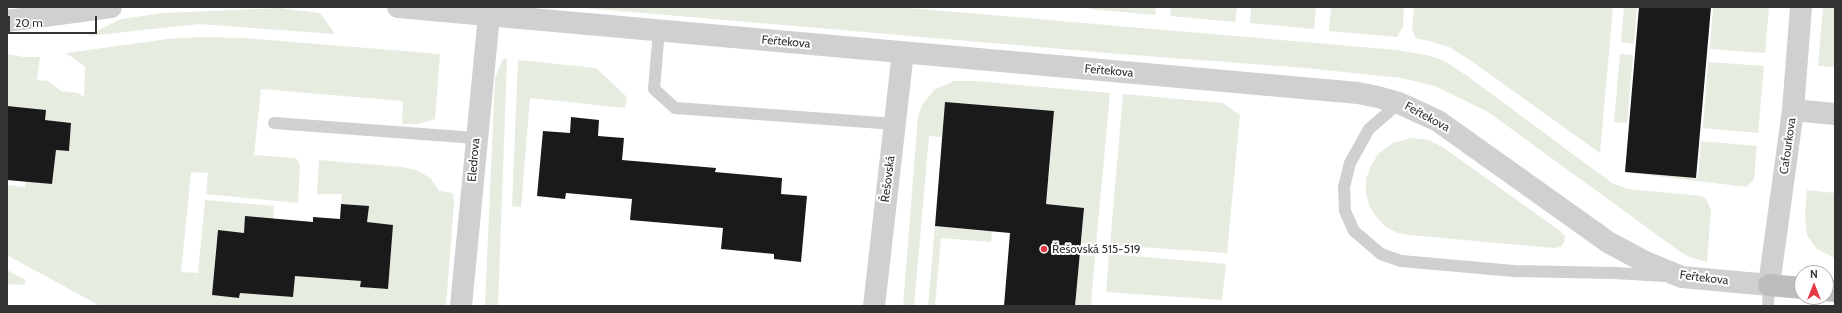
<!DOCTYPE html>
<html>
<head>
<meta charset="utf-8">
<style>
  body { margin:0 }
  #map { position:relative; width:1842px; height:313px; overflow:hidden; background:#fff; font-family:Cabin,sans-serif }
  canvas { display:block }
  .frame { position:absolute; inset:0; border:8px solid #333; pointer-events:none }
  .north { position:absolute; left:1794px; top:265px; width:40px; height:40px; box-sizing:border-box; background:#fff; border:1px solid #adadad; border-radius:50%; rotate:0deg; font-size:11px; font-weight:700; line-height:16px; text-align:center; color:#333 }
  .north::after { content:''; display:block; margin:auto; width:14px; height:18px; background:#e63946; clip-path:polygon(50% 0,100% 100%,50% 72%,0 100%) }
  .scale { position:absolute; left:8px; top:16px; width:89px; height:18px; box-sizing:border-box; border:2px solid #333; border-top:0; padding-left:5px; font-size:12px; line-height:14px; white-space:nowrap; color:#333; -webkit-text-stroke:3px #fff; paint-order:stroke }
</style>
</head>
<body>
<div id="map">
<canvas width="1842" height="313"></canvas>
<div class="frame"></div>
<div class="north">N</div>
<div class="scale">20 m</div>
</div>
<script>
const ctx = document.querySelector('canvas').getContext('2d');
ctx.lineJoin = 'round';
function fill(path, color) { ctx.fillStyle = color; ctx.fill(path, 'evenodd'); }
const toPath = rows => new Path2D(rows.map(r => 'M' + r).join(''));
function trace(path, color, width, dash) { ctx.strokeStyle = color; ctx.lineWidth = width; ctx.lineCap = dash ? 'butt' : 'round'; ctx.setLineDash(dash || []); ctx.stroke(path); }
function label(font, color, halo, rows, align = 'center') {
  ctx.font = font + ' Cabin,sans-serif'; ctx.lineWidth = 4; ctx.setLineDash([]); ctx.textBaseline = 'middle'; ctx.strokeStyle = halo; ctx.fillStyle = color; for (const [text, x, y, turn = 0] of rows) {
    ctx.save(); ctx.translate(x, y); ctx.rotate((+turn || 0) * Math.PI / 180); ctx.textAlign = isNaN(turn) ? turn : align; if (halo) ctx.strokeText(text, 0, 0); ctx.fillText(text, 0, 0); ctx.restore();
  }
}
const green = toPath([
  [574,7,898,7,1397,50,1427,55,1444,61,1466,75,1612,183,1628,189,1701,196,1706,199,1711,210,1707,262,1692,258,1682,253,1488,112,1435,86,1401,78,1306,68,1120,54],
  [1090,7,1156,7,1155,15,1090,9],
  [1171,7,1237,7,1235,22,1170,16],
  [1251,7,1316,7,1314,29,1250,23],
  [1331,7,1404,7,1403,27,1397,37,1329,31],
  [1414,7,1613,7,1600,153,1473,62,1449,47,1429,41,1415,38,1412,28],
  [1624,7,1637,7,1634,44,1621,42],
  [1713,7,1769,7,1765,53,1710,49],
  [1823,7,1835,7,1835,67,1818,66],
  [279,8,320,13,335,34,199,24,87,36,121,19,163,13],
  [198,37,245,38,440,54,435,119,418,124,402,124,403,101,261,89,254,155,296,158,300,165,298,203,206,194,208,173,191,172,181,272,198,273,205,200,274,206,273,219,244,233,218,230,212,295,239,298,240,293,293,297,295,271,309,277,361,281,361,287,388,289,393,225,367,222,368,206,341,204,342,194,317,194,319,160,403,167,419,171,431,179,439,191,453,193,454,203,446,306,100,306,7,255,7,185,25,187,26,181,52,184,56,150,69,151,71,123,45,120,7,106,7,54,24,57,40,57,37,80,48,81,61,91,78,93,84,97,85,67,66,53,168,39],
  [1620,54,1633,55,1627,123,1614,122],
  [503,59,507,59,498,306,485,306,495,78],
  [518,60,596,68,627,97,625,108,530,98,521,207,512,206],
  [1708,62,1764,66,1758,133,1703,128],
  [954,81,975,81,1110,93,1096,245,1081,243,1084,208,1013,201,992,228,991,242,941,238,935,306,928,306,935,226,984,231,988,173,1049,178,1054,112,945,102,942,137,929,136,914,306,903,306,918,116,923,104,934,90],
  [1123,94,1223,103,1240,115,1227,253,1110,245],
  [1411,138,1429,140,1444,148,1560,231,1565,236,1564,243,1560,247,1554,248,1409,235,1398,233,1386,227,1374,214,1369,206,1366,192,1366,179,1370,168,1378,154,1393,143],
  [1701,141,1757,146,1754,179,1747,187,1623,172,1698,178],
  [1807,190,1835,193,1835,258,1817,249,1807,235,1805,215],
  [1109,254,1226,264,1222,300,1106,292],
  [1079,255,1095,256,1091,306,1075,306],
  [7,270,26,280,24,285,7,284]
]);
const building = toPath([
  [1639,7,1711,7,1696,178,1625,172],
  [945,102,1054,111,1046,204,1084,208,1075,306,1004,306,1010,233,935,226],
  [7,106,46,110,45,120,71,123,69,151,56,150,52,184,7,180],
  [571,117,599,120,598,136,624,138,622,160,716,168,715,172,782,178,781,194,807,196,801,262,774,259,774,254,721,249,723,228,630,220,632,199,566,193,565,199,537,196,543,131,570,133],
  [341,204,369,206,367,222,393,225,388,289,360,287,361,281,295,276,293,297,240,293,239,298,212,295,218,230,244,233,245,216,313,222,313,217,340,219]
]);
const lane = toPath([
  [659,30,654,89,675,108,895,124],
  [1399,103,1369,129,1350,163,1344,187,1345,211,1354,231,1381,254,1401,261,1514,271,1614,273,1665,276],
  [274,123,476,138],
  [1768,306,1769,285]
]);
const street = toPath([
  [398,7,1358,93,1378,97,1399,103,1438,121,1608,242,1645,262,1682,277,1769,285,1793,110,1801,7],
  [7,21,111,7],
  [1793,110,1835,114],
  [461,306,489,15],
  [874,306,903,52]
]);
const secondary = toPath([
  [1769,285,1802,288],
  [1826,290,1835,291]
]);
const markers = [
  [1044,249,4,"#e63946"]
];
const streetNames = [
  ["Feřtekova",786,42,5],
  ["Feřtekova",1109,71,5],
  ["Feřtekova",1427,117,28],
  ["Cafourkova",1788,146,-82],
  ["Eledrova",474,160,-85],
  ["Řešovská",888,179,-83],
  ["Feřtekova",1704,278,7]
];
const poiNames = [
  ["Řešovská 515-519",1052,249]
];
fill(green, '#e6ecdf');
fill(building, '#1a1a1a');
trace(lane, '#d0d0d0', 12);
trace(street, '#d0d0d0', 22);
trace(secondary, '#bdbdbd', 22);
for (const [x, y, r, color] of markers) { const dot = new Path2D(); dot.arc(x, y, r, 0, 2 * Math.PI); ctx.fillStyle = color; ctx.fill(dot); trace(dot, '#fff', 1.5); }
label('12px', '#333', '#fff', streetNames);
label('12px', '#333', '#fff', poiNames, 'left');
</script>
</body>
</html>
